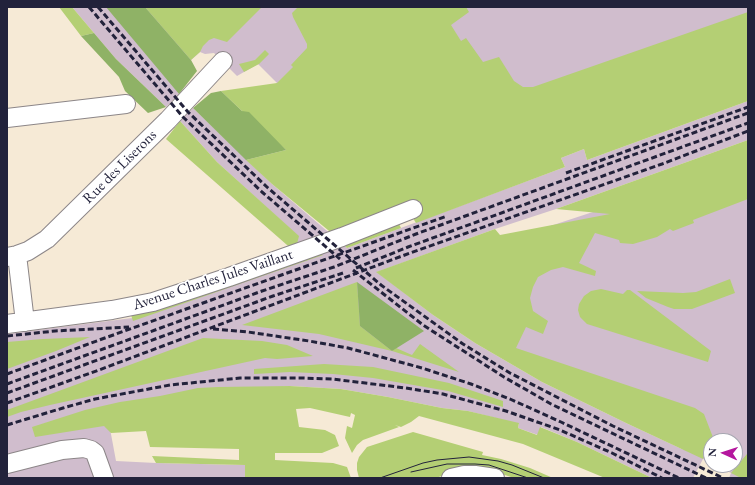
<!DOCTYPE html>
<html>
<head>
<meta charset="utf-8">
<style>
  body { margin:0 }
  #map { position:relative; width:755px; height:485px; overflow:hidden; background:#f6ead6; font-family:"EB Garamond",serif }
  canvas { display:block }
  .frame { position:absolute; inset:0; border:8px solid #22223b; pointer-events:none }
  .north { position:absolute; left:703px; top:433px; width:40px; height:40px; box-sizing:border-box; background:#fff; border:1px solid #a7a7b1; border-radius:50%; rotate:273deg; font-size:11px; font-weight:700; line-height:16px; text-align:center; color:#22223b }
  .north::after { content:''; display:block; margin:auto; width:14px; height:18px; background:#b5179e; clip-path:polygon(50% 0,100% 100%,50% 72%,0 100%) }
</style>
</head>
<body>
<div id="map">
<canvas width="755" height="485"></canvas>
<div class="frame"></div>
<div class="north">N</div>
</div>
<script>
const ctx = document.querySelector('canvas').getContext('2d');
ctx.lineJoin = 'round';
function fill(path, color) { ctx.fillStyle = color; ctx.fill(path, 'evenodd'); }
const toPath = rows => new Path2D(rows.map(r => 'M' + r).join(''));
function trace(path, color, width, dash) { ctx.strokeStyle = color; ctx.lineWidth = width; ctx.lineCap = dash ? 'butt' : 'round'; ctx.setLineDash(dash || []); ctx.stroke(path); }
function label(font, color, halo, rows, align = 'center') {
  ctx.font = font + ' "EB Garamond",serif'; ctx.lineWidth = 3.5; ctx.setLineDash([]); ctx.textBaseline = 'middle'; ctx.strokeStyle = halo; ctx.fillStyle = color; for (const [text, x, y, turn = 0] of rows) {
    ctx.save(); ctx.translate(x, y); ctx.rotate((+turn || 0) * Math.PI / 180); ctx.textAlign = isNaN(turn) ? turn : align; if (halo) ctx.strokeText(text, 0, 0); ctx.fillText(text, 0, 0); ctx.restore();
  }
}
const industrial = toPath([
  [72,7,114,7,140,38,179,94,166,107,116,59],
  [145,7,748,7,748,70,360,226,249,112,277,83,258,64,237,76,214,53,205,54,200,52,191,60],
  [748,101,748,140,556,209,495,229,377,272,433,315,475,343,542,382,626,423,684,450,392,278,748,161,748,478,729,478,731,473,715,465,735,465,735,441,711,441,711,463,703,459,693,478,652,478,577,442,541,427,538,435,518,428,519,424,468,411,442,408,388,397,341,389,290,386,106,407,116,461,156,463,245,465,245,478,7,478,7,334,140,317,293,261,298,236,217,162,180,121,193,108,272,184,347,248,565,167,561,158,584,149,587,160]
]);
const green = toPath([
  [59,7,72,7,94,33,81,36],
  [145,7,262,7,227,42,214,38,209,40,203,46,200,52,191,60],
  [298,7,466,7,469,12,451,25,461,41,466,38,483,62,499,57,514,81,523,87,533,87,748,12,748,101,587,160,584,149,561,158,565,167,416,223,411,215,421,210,420,201,334,235,272,184,246,160,286,150,242,111,221,91,277,83,293,67,291,65,307,48,307,44,293,17,292,13],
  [265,50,269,54,259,64,244,72,239,64,255,60],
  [180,121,217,162,299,236,295,252,166,139],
  [748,140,748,199,693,220,694,223,673,231,670,229,657,237,633,244,620,243,619,240,595,233,579,263,596,271,595,276,563,267,551,270,538,277,533,287,530,298,533,311,548,321,543,334,526,327,516,348,695,408,704,414,714,440,711,441,711,445,703,459,626,423,542,382,475,343,433,315,376,272,495,229,500,235,610,214,556,209],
  [397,220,401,228,347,248,340,241],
  [316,250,323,255,133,321,130,312],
  [730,279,735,293,692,309,674,309,668,307,646,298,637,291,683,293,696,292],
  [357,282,360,326,392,351,396,348,412,355,420,344,459,372,392,351,319,334,242,325],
  [601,289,623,294,627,290,630,290,711,351,708,362,587,324,580,317,578,310,579,304,584,296,591,291],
  [90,337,56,351,7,369,7,342,43,339],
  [203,338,262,341,287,345,313,356,277,359,265,358,50,405,21,412,7,417,7,410],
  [324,364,373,367,449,383,503,401,503,407,448,391,373,378,333,374,290,372,254,374,254,369],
  [290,386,341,389,388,397,442,408,468,411,519,423,518,428,537,435,540,427,577,442,652,478,605,478,523,444,419,416,411,422,401,427,395,425,399,427,363,440,357,445,352,453,345,438,347,426,352,428,355,415,351,413,350,417,310,408,296,409,299,427,325,430,335,435,339,446,322,453,275,453,275,460,333,463,347,467,351,478,245,478,245,465,156,463,152,456,239,460,239,449,150,447,146,431,111,433,104,426,35,437,32,427,85,410,120,402,160,396,198,388,218,387],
  [413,432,483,452,482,455,501,459,530,468,553,478,514,478,493,471,450,473,436,478,359,478,357,470,357,463,359,457,367,447],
  [747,454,748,478,741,478,731,473]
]);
const forest = toPath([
  [106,7,145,7,191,60,197,71,179,94],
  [94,33,116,59,166,107,148,113,125,91,119,77,81,36],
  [221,91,242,111,249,112,286,150,246,160,193,108,211,93],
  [357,282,424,331,392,351,360,326]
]);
const minor = toPath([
  [7,118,126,104],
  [17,255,25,322],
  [7,257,17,255,28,251,47,239,168,120,223,61],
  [7,324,112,310,153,302,229,277,342,237,413,209],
  [7,464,62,450,84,448,91,450,95,453,104,478],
  [451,478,464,475,475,475,495,478]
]);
const tram = toPath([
  [411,472,447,464,475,464,489,465,528,478],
  [380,478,423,463,437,460,469,457,498,461,512,465,544,478]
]);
const rail = toPath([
  [89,7,183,117,262,192,340,259],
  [98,7,188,112,268,188,381,285,463,344,510,373,613,426,723,478],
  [566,173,748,107],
  [356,268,408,247,748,123],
  [353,270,423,325,504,377,551,404,706,478],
  [213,329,248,332,309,341,348,348,422,368,471,384,510,399,561,422,679,478],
  [7,336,55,331,129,327],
  [7,374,102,339,447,216],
  [7,384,262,291,334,267,416,234,748,113],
  [7,393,273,296,343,273],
  [7,403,99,370,410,253,662,164,748,131],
  [7,425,63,408,95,399,170,385,240,378,301,378,332,379,406,388,443,394,506,411,560,430,612,453,662,478]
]);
const streetNames = [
  ["Rue des Liserons",120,167,-45],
  ["Avenue Charles Jules Vaillant",213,280,-18]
];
fill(industrial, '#d0bdcd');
fill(green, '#b4cf74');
fill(forest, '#8fb266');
trace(minor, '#8c8688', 20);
trace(minor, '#fff', 18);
trace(tram, '#22223b', 1);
trace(rail, '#22223b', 3, [6, 3]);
label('15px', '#22223b', '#fff', streetNames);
</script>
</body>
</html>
